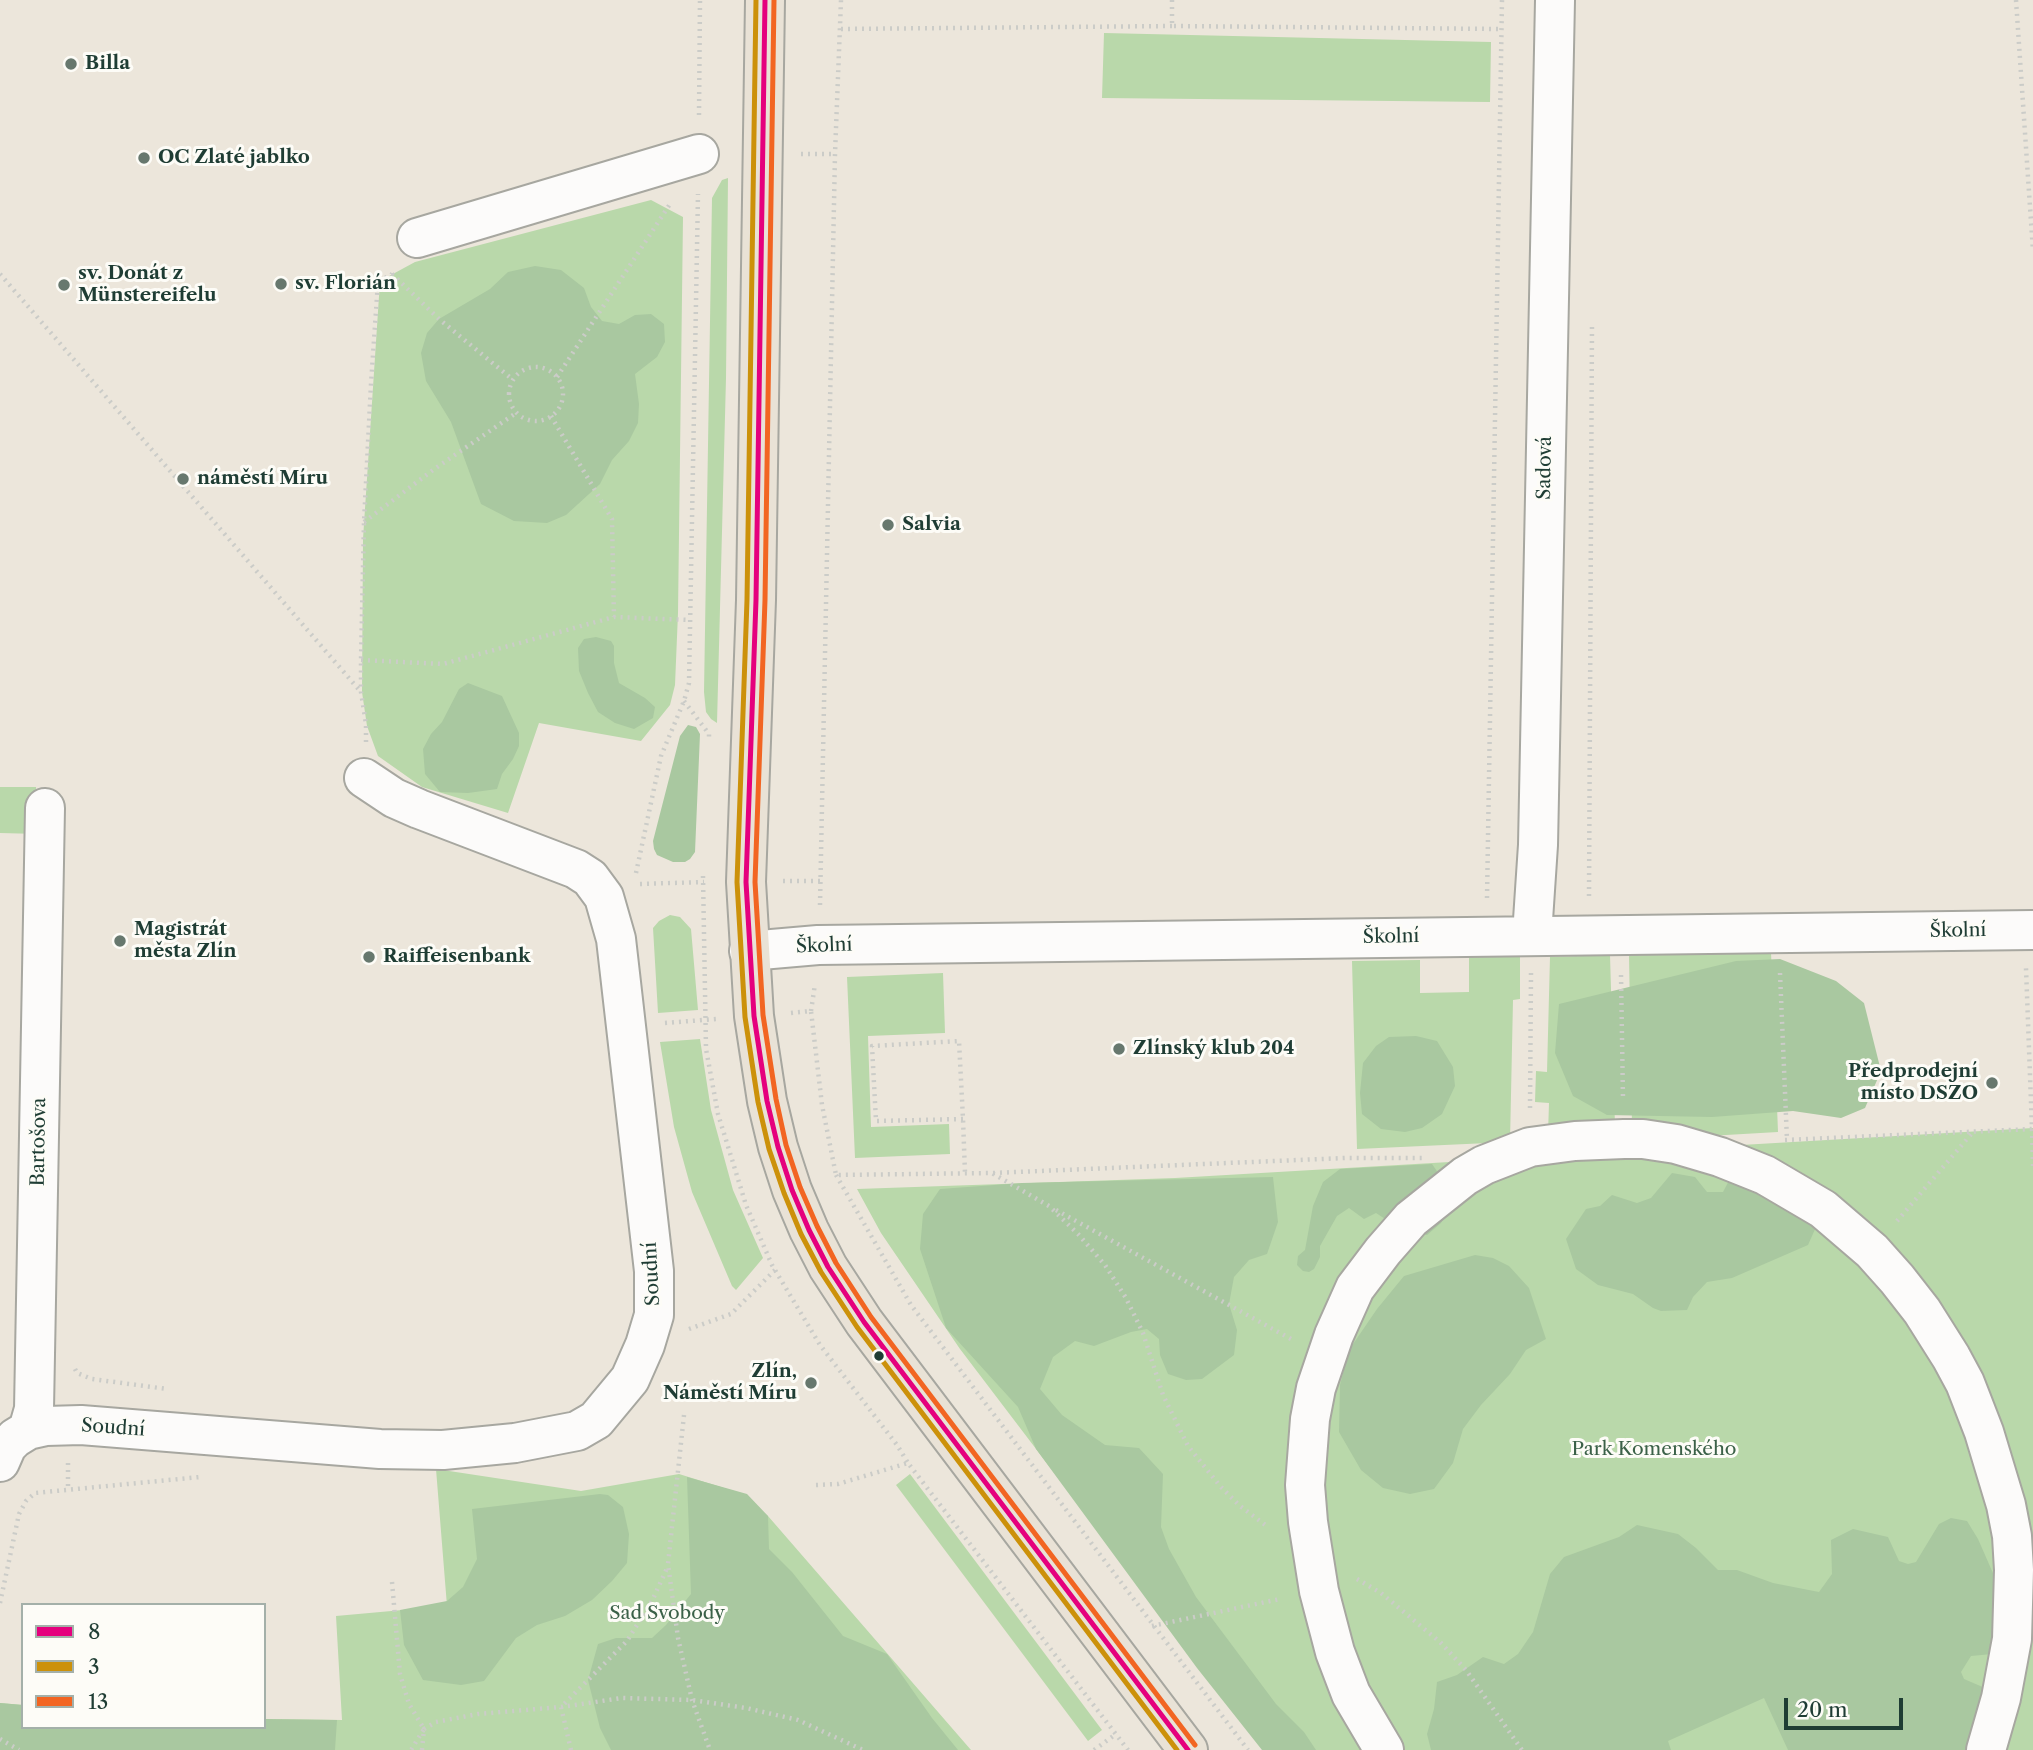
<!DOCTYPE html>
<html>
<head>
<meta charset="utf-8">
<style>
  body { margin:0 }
  #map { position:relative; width:2033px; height:1750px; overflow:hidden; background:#ece6db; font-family:"Libre Caslon Text",serif }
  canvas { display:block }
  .legend { position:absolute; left:21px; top:1603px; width:245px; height:126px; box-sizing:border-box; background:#fdfcf7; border:2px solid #a4b0a9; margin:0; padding:9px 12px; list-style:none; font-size:21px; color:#1f3d34 }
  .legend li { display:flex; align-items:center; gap:14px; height:35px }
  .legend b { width:35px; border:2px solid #a4b0a9 }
  .scale { position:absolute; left:1784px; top:1698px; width:119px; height:32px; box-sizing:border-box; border:4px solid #1f3d34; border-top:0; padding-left:9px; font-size:21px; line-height:24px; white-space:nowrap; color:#1f3d34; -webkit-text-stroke:5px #fdfcf7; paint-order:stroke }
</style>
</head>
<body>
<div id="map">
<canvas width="2033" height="1750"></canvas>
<ul class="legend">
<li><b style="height:9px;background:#e5007d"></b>8</li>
<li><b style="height:9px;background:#cc910a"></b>3</li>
<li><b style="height:9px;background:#f26522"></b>13</li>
</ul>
<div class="scale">20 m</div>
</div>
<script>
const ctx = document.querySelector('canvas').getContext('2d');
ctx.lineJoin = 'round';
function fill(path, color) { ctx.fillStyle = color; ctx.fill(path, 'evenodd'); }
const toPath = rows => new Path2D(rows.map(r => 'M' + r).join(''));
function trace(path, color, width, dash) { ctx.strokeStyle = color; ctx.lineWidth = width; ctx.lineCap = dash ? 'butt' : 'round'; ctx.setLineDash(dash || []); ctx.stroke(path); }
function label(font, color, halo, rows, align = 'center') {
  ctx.font = font + ' "Libre Caslon Text",serif'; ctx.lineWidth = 6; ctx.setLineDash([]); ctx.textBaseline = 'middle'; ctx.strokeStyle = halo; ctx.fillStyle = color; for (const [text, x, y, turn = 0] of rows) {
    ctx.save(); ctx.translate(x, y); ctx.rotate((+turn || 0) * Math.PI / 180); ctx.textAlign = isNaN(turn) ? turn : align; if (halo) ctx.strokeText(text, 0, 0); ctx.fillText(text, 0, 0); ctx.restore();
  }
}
const green = toPath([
  [1104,33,1491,42,1490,102,1102,98],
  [728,178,726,378,717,723,711,719,706,712,704,692,712,198,722,180],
  [651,200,683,217,678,613,675,685,670,705,641,741,539,723,508,813,422,787,378,756,367,726,362,692,363,539,380,281,415,262],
  [0,787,36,787,39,834,0,833],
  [670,915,680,917,691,929,698,1010,658,1013,653,928,659,921],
  [1771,952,1778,1132,1691,1137,1632,1126,1629,955],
  [1610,955,1615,1126,1548,1134,1549,1103,1535,1102,1536,1071,1547,1072,1550,957],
  [1520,956,1520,999,1513,1000,1510,1142,1357,1149,1352,961,1420,960,1420,993,1469,992,1469,957],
  [943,973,945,1033,868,1036,871,1127,949,1124,950,1154,855,1158,847,977],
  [700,1039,711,1110,733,1190,763,1258,736,1290,732,1286,692,1192,674,1127,660,1042],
  [2033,1128,2033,1750,1265,1750,960,1349,881,1233,857,1189,1175,1178],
  [436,1469,581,1491,679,1474,737,1492,768,1516,971,1750,0,1750,0,1703,23,1705,23,1727,264,1727,264,1719,342,1720,336,1616,447,1606],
  [910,1474,1102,1730,1088,1741,896,1485]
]);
const forest = toPath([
  [535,266,561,270,584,288,591,307,602,321,619,324,635,315,651,314,664,324,665,342,657,357,635,374,639,404,638,423,629,441,612,460,600,484,566,515,547,523,514,521,481,504,451,422,426,381,421,353,427,333,439,319,490,289,508,272],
  [596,637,611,641,614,646,614,663,619,683,645,698,655,707,653,718,634,729,615,723,598,712,588,693,579,671,578,648,584,639],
  [468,683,502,696,519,733,519,746,513,759,502,774,497,789,468,793,440,792,425,774,423,749,431,734,442,722,459,689],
  [688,725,696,727,700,734,695,852,690,859,685,862,673,862,657,855,654,849,653,841,680,736],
  [1780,959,1836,981,1864,1003,1881,1071,1865,1108,1841,1118,1793,1111,1712,1117,1607,1115,1573,1096,1555,1053,1559,1004,1736,961],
  [1416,1036,1437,1041,1453,1067,1455,1086,1442,1114,1422,1128,1405,1132,1381,1129,1362,1114,1360,1093,1363,1063,1376,1046,1389,1037],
  [1432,1164,1443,1180,1450,1206,1441,1223,1427,1235,1396,1226,1376,1213,1364,1219,1349,1208,1337,1216,1320,1246,1320,1257,1314,1269,1309,1272,1303,1271,1297,1265,1298,1256,1305,1250,1313,1206,1323,1182,1340,1169],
  [1672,1173,1695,1177,1707,1192,1723,1192,1733,1173,1820,1218,1808,1245,1732,1278,1707,1282,1693,1297,1687,1310,1661,1311,1653,1308,1633,1294,1598,1285,1576,1269,1566,1239,1586,1209,1600,1206,1612,1195,1637,1203,1651,1198],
  [1273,1177,1278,1222,1267,1254,1249,1260,1234,1277,1229,1304,1237,1330,1234,1355,1202,1379,1186,1380,1168,1374,1160,1355,1159,1339,1147,1329,1131,1332,1094,1346,1075,1341,1053,1357,1040,1389,1062,1415,1105,1445,1139,1448,1163,1474,1161,1527,1169,1549,1196,1597,1276,1704,1304,1732,1316,1750,1262,1750,1197,1668,1036,1449,1018,1407,946,1328,920,1249,923,1214,940,1189,1022,1183],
  [1475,1255,1493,1258,1509,1266,1529,1288,1546,1339,1526,1350,1510,1374,1481,1405,1463,1429,1453,1463,1434,1489,1410,1494,1383,1488,1361,1470,1339,1432,1340,1385,1349,1350,1377,1309,1404,1276],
  [687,1477,747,1494,768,1516,769,1549,792,1572,843,1636,887,1654,932,1718,958,1750,611,1750,600,1728,588,1680,598,1644,616,1638,652,1638,666,1625,691,1594],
  [600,1494,608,1495,623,1507,629,1534,627,1563,612,1581,592,1600,565,1616,537,1625,516,1638,484,1681,461,1685,423,1680,404,1645,400,1610,447,1601,463,1587,477,1559,472,1509],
  [1951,1518,1967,1521,1978,1539,1996,1580,1992,1654,1971,1656,1961,1672,1964,1679,1985,1688,1969,1750,1788,1750,1764,1698,1668,1741,1671,1750,1431,1750,1427,1734,1434,1709,1437,1682,1457,1675,1483,1657,1504,1664,1518,1654,1533,1632,1550,1574,1564,1557,1619,1537,1637,1525,1678,1534,1696,1548,1718,1570,1737,1570,1773,1583,1819,1592,1832,1574,1831,1540,1853,1529,1888,1537,1899,1561,1908,1564,1916,1562,1939,1524],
  [0,1703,23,1705,23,1727,264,1727,264,1719,337,1720,335,1750,0,1750]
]);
const path = toPath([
  [1172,0,1172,26,1502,29],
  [2016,0,2033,251],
  [841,29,1172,26],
  [699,115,700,0],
  [801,154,835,154],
  [0,274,361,692],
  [392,274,439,319,512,379],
  '509 394a27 27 0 1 1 54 0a27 27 0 1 1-54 0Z',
  [557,377,670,204],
  [551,416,612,519,614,617],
  [364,522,433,470,516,413],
  [361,660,443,664,614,617,689,620],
  [684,701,709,734,709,738],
  [366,742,366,724,361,692,361,660,364,522,371,384,378,282,392,274,392,269],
  [636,873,661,756,684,701,689,683,698,194],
  [703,876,706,1049,718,1114,746,1205,772,1265,820,1345,897,1445,908,1463],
  [783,881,821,881],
  [640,884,704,882],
  [1589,896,1592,324],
  [1487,898,1502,0],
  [820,905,835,154,841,0],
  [1780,973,1787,1140],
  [1621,975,1623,1099],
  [811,1011,815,984],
  [791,1013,811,1011,822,1105,836,1175,992,1173,1049,1206,1078,1234,1105,1265,1126,1298,1143,1333,1163,1395,1188,1446,1220,1486,1240,1506,1268,1527],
  [665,1023,716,1019],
  [1530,1108,1531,973],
  [963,1119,876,1121,872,1046,959,1041,963,1119,965,1173],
  [2032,1129,2033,1166],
  [1785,1140,2032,1129,2026,968],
  [993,1173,1345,1158,1425,1158],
  [836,1175,911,1305,1248,1750],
  [1056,1210,1291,1339],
  [1897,1221,1973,1132],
  [689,1329,731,1314,775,1270],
  [75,1369,77,1373,92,1379,167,1389],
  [684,1415,668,1564,678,1638,692,1700,710,1750],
  [68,1463,68,1490],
  [816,1485,838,1484,908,1463,1128,1750],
  [1357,1579,1381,1593,1440,1642,1466,1670,1522,1750],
  [392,1582,400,1674,409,1704,424,1729,411,1750],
  [0,1603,19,1514,26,1501,35,1493,200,1477],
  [1152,1626,1280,1599],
  [0,1739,19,1750],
  [422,1750,424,1729,436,1722,478,1714,561,1707,622,1698,692,1700,746,1708,798,1720,863,1750],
  [571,1750,561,1707,627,1641,652,1601,668,1566],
  [1094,1750,1116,1734]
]);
const minor = toPath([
  [417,238,699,154],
  [1532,935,1538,845,1555,0],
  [749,951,818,945,2033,930],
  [28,1430,46,1426,81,1425,380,1449,443,1450,515,1443,577,1431,596,1420,630,1379,645,1345,654,1315,654,1271,616,939,604,897,590,878,576,869,419,809,394,798,364,778],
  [0,1462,7,1446,15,1438,28,1430,34,1409,45,808],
  [1384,1750,1351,1694,1335,1652,1319,1591,1308,1522,1305,1485,1310,1419,1316,1388,1334,1335,1355,1288,1383,1251,1411,1219,1465,1176,1484,1165,1530,1147,1575,1141,1624,1139,1643,1139,1676,1144,1720,1157,1765,1175,1823,1209,1872,1251,1897,1279,1922,1311,1951,1357,1965,1383,1984,1432,2006,1505,2012,1536,2014,1570,2012,1639,2001,1698,1986,1750]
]);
const major = toPath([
  [765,0,756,600,746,882,754,1016,767,1101,778,1147,792,1190,809,1230,828,1267,864,1322,1188,1750]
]);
const bus1 = toPath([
  [765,0,756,600,746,882,754,1016,767,1101,778,1147,792,1190,809,1230,828,1267,864,1322,1188,1750]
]);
const bus2 = toPath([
  [756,0,747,600,737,882,745,1017,758,1102,769,1149,784,1193,801,1234,821,1272,857,1327,1177,1750]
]);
const bus3 = toPath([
  [774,0,765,600,755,882,763,1015,776,1099,786,1145,800,1187,817,1226,836,1263,871,1317,1195,1745]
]);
const markers = [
  [71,64,7,"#67786e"],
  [144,158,7,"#67786e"],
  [281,284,7,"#67786e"],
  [64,285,7,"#67786e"],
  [183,479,7,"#67786e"],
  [888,525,7,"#67786e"],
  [120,941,7,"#67786e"],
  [369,957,7,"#67786e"],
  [1119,1049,7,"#67786e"],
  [1992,1083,7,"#67786e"],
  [879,1356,6,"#1f3d34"],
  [811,1383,7,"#67786e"]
];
const poiNames = [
  ["Billa",85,64],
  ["OC Zlaté jablko",158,158],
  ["sv. Donát z",78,274],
  ["Münstereifelu",78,296],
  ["sv. Florián",295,284],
  ["náměstí Míru",197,479],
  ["Salvia",902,525],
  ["Magistrát",134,930],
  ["města Zlín",134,952],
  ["Raiffeisenbank",383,957],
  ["Zlínský klub 204",1133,1049],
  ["Předprodejní",1978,1072,"right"],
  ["místo DSZO",1978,1094,"right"],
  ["Zlín,",797,1372,"right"],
  ["Náměstí Míru",797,1394,"right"]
];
const streetNames = [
  ["Sadová",1545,468,-89],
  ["Školní",1958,931,-1],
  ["Školní",1391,937,-1],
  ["Školní",824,946,-2],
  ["Bartošova",39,1142,-89],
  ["Soudní",652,1274,-93],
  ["Soudní",113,1428,4]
];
const parkNames = [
  ["Park Komenského",1654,1450],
  ["Sad Svobody",667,1614]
];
fill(green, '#b9d8aa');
fill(forest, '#a9c8a0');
trace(minor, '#a7a7a0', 42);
trace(major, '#a7a7a0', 42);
trace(path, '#cbccc8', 4.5, [2, 5]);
trace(minor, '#fcfbfa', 38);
trace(major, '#e9e2d6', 38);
trace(bus1, '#e5007d', 5);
trace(bus2, '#cc910a', 5);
trace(bus3, '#f26522', 5);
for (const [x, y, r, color] of markers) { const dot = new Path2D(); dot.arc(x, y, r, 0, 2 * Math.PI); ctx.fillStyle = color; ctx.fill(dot); trace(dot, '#fdfcf7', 2.5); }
label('bold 19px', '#1f3d34', '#fdfcf7', poiNames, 'left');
label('19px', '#1f3d34', '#fdfcf7', streetNames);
label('19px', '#3b6148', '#fdfcf7', parkNames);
</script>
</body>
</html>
